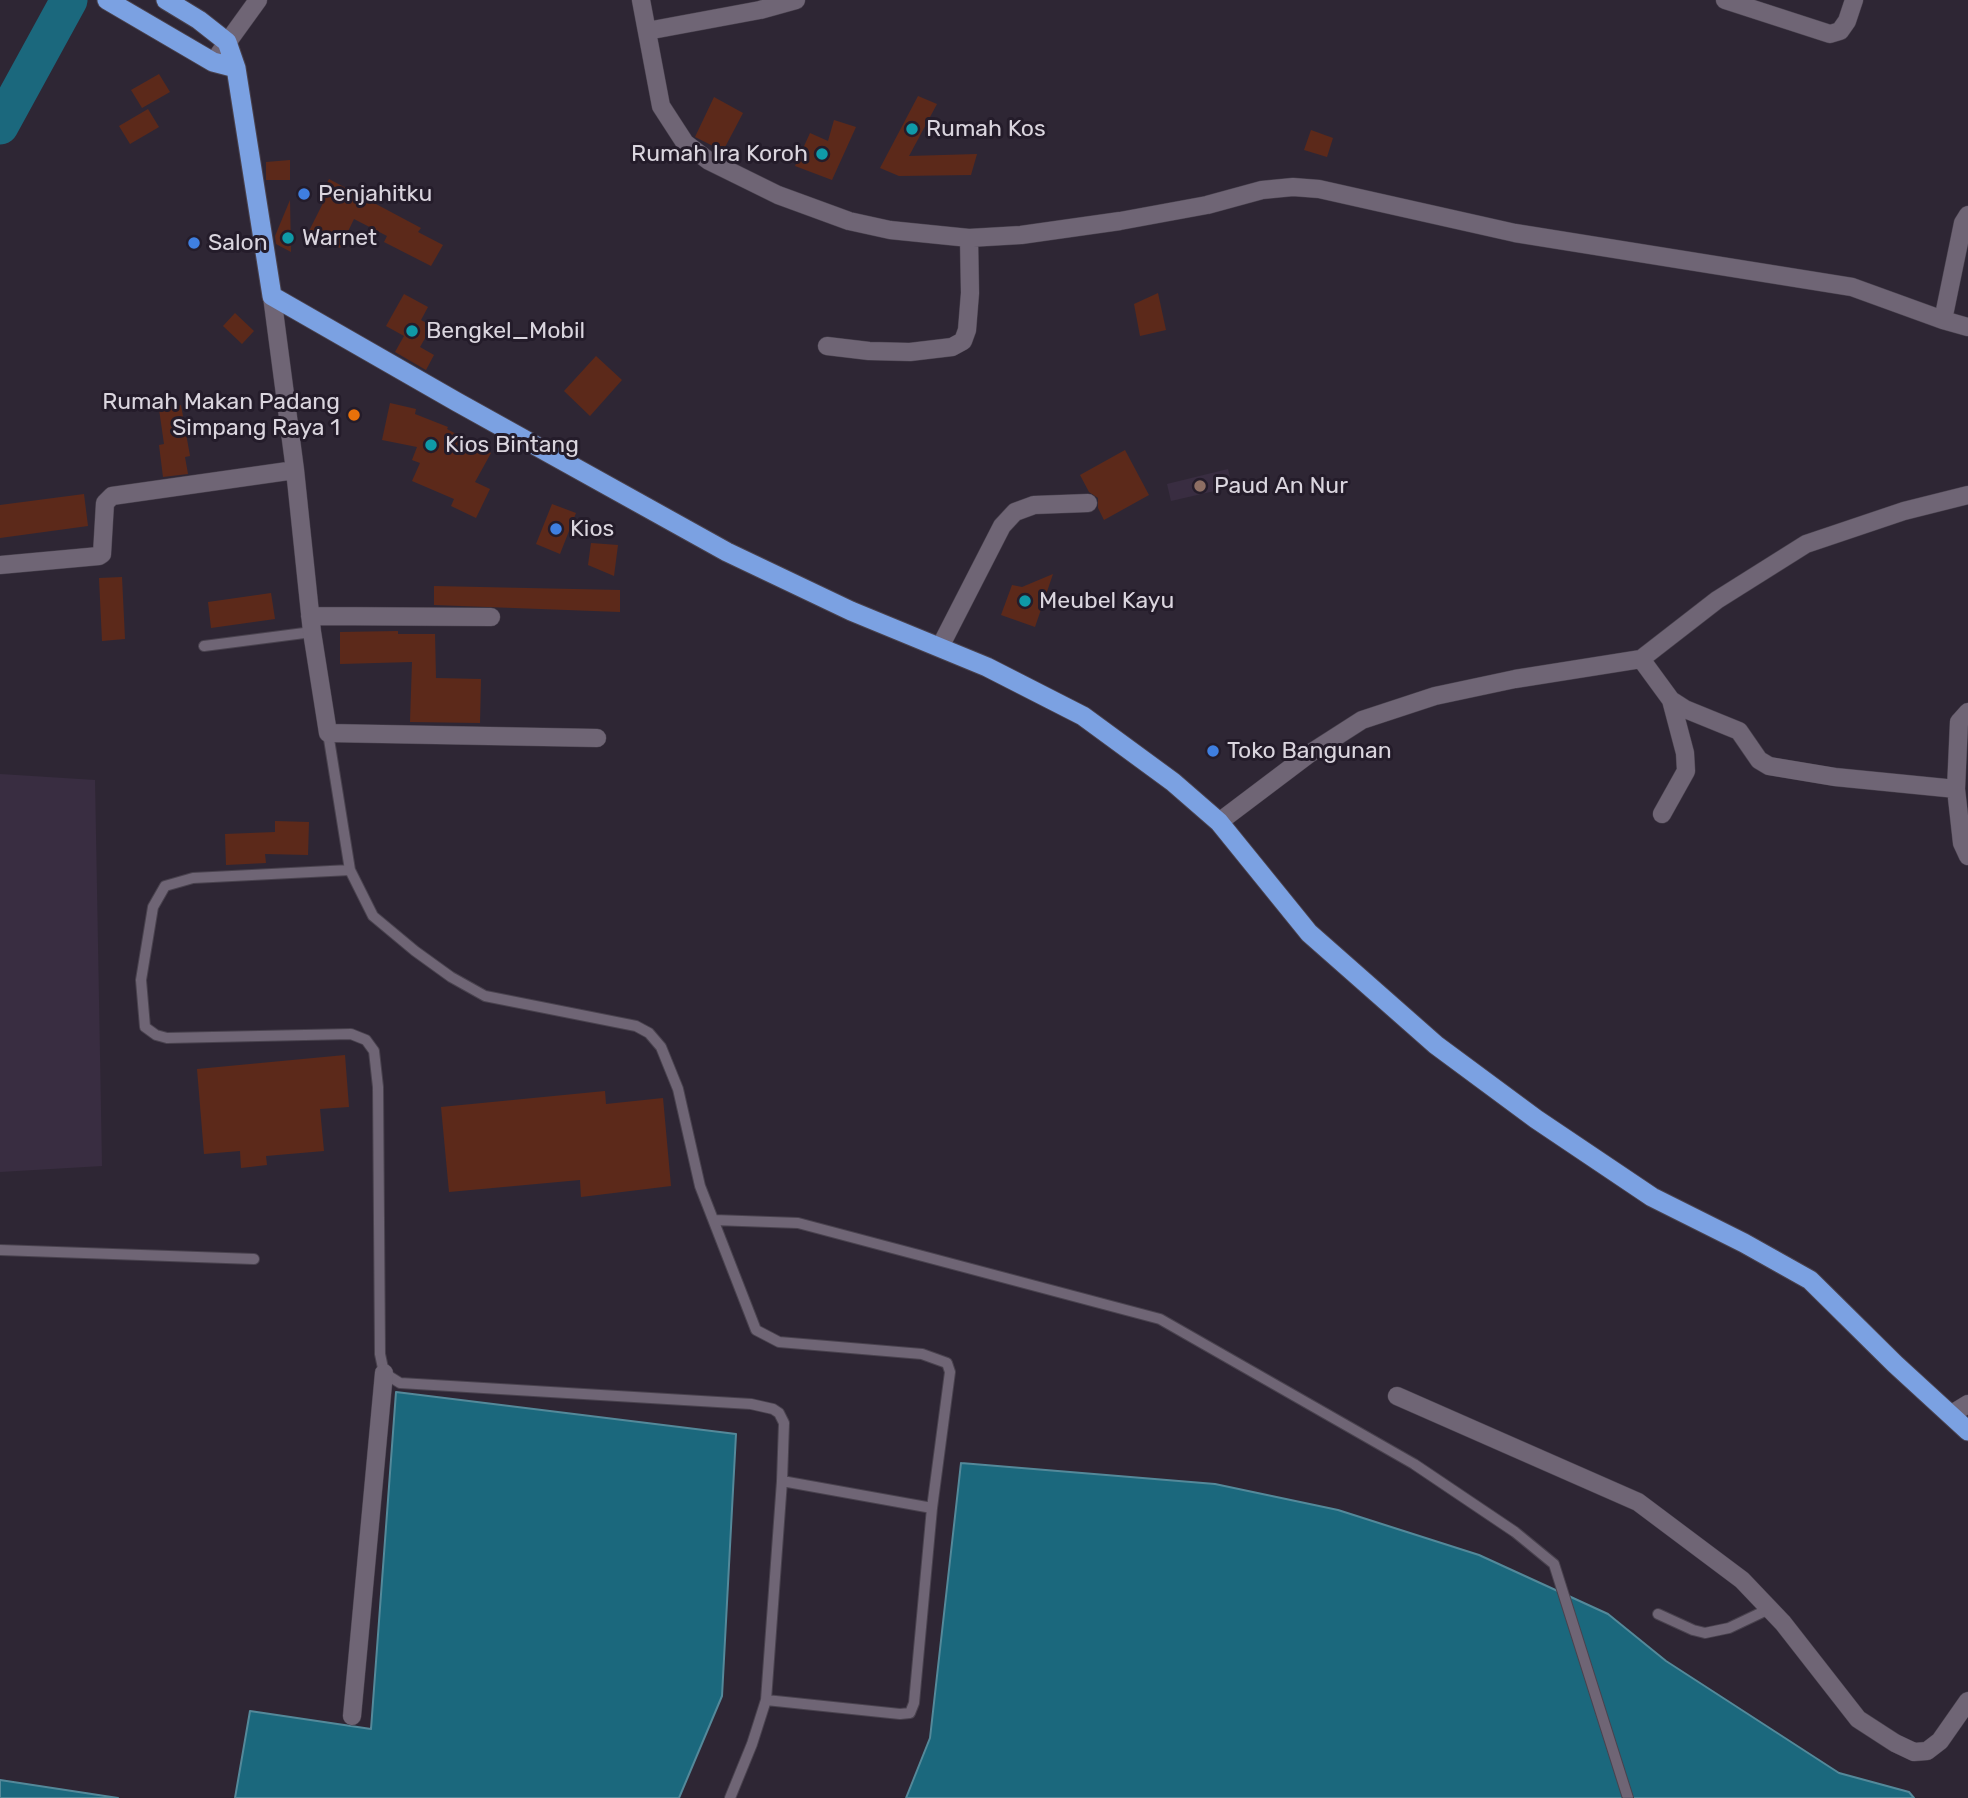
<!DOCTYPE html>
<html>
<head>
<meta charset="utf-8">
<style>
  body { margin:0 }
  canvas { display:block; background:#2e2634 }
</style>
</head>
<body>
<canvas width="1968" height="1798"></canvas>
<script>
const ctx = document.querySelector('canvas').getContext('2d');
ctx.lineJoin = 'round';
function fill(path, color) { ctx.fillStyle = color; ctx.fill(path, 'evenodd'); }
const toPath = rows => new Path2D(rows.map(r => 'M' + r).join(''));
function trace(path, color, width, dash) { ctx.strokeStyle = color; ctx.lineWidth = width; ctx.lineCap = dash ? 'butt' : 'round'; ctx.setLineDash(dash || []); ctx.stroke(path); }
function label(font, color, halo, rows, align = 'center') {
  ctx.font = font + ' Rubik,sans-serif'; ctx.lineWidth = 6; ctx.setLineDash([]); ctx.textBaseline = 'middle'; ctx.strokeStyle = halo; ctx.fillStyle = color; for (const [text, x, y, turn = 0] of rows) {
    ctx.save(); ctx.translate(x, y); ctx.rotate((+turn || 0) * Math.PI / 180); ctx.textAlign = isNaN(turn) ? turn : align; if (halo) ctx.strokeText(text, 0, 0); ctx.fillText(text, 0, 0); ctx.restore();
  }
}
const built = toPath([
  [1228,469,1232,487,1171,501,1167,484],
  [0,774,95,780,102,1166,0,1172]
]);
const water = toPath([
  [396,1392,736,1434,722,1696,679,1798,235,1798,250,1711,371,1729,396,1392],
  [961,1463,1215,1484,1338,1510,1479,1555,1608,1614,1666,1661,1839,1773,1909,1792,1914,1798,906,1798,930,1738,961,1463],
  [0,1780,118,1798,0,1798,0,1780]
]);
const river = toPath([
  [0,126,69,0]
]);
const building = toPath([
  [159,74,170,92,142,108,131,90],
  [918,96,937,104,909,156,977,154,971,175,899,176,880,168],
  [714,97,743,113,723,151,695,137],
  [148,109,159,127,130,144,119,126],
  [834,120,856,127,832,180,795,166,810,133,828,141],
  [1311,130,1333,138,1327,157,1304,150],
  [290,160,290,180,266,180,266,162],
  [329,179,421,228,418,232,443,245,431,266,384,242,387,236,354,219,340,248,308,233,323,203,318,200],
  [290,200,291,252,276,244,275,236],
  [1158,293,1166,330,1140,336,1134,304],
  [404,294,428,307,421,320,432,326,420,347,434,355,426,370,395,352,404,336,386,326],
  [235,313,254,331,242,344,223,326],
  [596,356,622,380,590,416,564,391],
  [390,403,416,409,415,414,448,427,447,429,491,453,475,482,490,489,476,518,451,506,454,499,412,481,420,463,412,460,417,447,382,440],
  [181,405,190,456,185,457,188,474,163,477,159,445,164,444,159,409],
  [1125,450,1149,495,1104,520,1098,508,1098,498,1089,492,1080,475],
  [84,494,88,526,0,538,0,505],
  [552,504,576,513,560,554,536,544],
  [591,543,618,545,614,576,588,565],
  [1053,574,1035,627,1001,615,1012,585,1022,587],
  [122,577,125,639,102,641,99,578],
  [434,586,620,590,620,612,434,605],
  [271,593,275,619,211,628,208,602],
  [398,631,398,634,435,634,436,678,481,679,480,723,410,722,412,662,340,664,340,632],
  [275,821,309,822,308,855,265,854,266,863,226,865,225,834,275,832],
  [345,1055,349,1107,320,1109,324,1151,266,1156,267,1165,241,1168,240,1151,204,1154,197,1069],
  [605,1091,606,1104,663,1098,671,1186,581,1197,580,1180,449,1192,441,1107]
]);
const service = toPath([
  [204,646,312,632],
  [328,733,350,870,373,916,415,951,451,977,485,996,636,1026,649,1033,661,1047,678,1089,700,1186,756,1330,779,1342,922,1354,947,1363,950,1372,932,1508,914,1703,910,1713,900,1714,766,1700],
  [350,870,193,878,165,886,153,907,141,980,145,1027,156,1035,167,1038,351,1034,366,1040,374,1051,378,1087,380,1354,384,1373,400,1383,751,1404,773,1409,779,1413,784,1423,782,1481],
  [714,1220,798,1223,1160,1319,1414,1464,1515,1532,1554,1564,1628,1798],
  [0,1250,254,1259],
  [1658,1614,1693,1630,1705,1633,1729,1628,1769,1609],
  [730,1798,752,1744,766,1700,782,1481,932,1508]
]);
const minor = toPath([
  [641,0,661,106,685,143,709,161,778,195,849,221,890,230,969,238,1021,235,1120,221,1207,205,1262,190,1293,187,1319,189,1515,233,1852,287,1943,320,1968,327],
  [1725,0,1830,34,1840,31,1847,21,1854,0],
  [647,31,760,10,796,0],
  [219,54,258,0],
  [272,296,295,470,312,632,328,733,597,738],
  [1943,320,1963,223,1968,215],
  [827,346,869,351,910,352,952,347,963,341,967,330,970,293,969,238],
  [0,565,99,556,102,554,105,503,112,496,295,470],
  [310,616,491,617],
  [940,647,1002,526,1015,512,1034,505,1088,503],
  [1641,659,1671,700,1685,709,1739,731,1759,760,1769,766,1835,777,1956,789],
  [1968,712,1959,722,1956,789,1962,843,1968,856],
  [1662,814,1686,771,1685,753,1671,700],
  [1219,822,1309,754,1362,720,1435,696,1515,679,1641,659,1717,600,1806,544,1904,511,1968,495],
  [1397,1396,1638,1502,1742,1580,1783,1623,1858,1719,1895,1743,1914,1752,1927,1751,1940,1741,1968,1701],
  [1950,1415,1968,1404],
  [352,1716,384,1373]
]);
const trunk = toPath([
  [107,0,213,62,236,68],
  [166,0,199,20,227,42,236,68,272,296,457,402,727,552,851,611,987,667,1083,716,1173,782,1219,822,1309,933,1436,1045,1536,1119,1652,1197,1744,1243,1810,1280,1895,1364,1968,1431]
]);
const markers = [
  [912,129,7,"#0f9aa8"],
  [822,154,7,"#0f9aa8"],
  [304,194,7,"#3f7fe0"],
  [288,238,7,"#0f9aa8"],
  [194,243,7,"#3f7fe0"],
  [412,331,7,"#0f9aa8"],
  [354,415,7,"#e8710a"],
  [431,445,7,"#0f9aa8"],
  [1200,486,7,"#8d6e63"],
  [556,529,7,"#3f7fe0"],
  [1025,601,7,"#0f9aa8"],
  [1213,751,7,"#3f7fe0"]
];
const poiNames = [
  ["Rumah Kos",926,129],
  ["Rumah Ira Koroh",808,154,"right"],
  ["Penjahitku",318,194],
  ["Warnet",302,238],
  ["Salon",208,243],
  ["Bengkel_Mobil",426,331],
  ["Rumah Makan Padang",340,402,"right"],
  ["Simpang Raya 1",340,428,"right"],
  ["Kios Bintang",445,445],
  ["Paud An Nur",1214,486],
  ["Kios",570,529],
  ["Meubel Kayu",1039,601],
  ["Toko Bangunan",1227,751]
];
fill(built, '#392d41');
fill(water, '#1b687d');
trace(water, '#54899a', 2);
trace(river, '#1b687d', 37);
fill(building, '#5c291a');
trace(service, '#49424e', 12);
trace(minor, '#49424e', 19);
trace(trunk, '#49424e', 21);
trace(service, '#6f6575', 10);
trace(minor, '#6f6575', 18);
trace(trunk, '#7ba1e2', 19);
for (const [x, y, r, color] of markers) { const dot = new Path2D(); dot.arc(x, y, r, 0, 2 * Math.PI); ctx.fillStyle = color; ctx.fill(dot); trace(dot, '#241c2a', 2.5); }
label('23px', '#dad5de', '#241c2a', poiNames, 'left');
</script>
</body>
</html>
